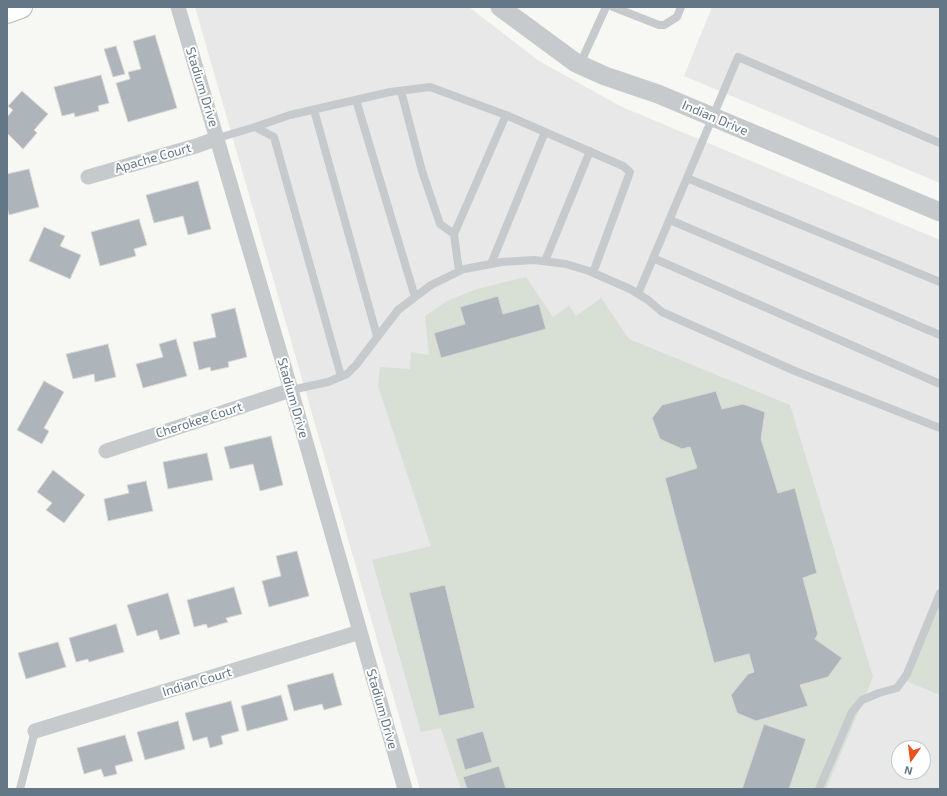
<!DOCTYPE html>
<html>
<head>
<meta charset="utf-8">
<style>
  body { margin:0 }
  #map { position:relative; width:947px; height:796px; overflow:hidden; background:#f7f7f3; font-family:"Exo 2",sans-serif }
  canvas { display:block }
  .frame { position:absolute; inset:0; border:8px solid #647786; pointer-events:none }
  .north { position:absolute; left:891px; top:740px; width:40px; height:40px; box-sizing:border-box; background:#fff; border:1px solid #c1c9cf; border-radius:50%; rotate:194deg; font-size:11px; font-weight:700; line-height:16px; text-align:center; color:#647786 }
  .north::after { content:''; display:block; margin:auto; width:14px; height:18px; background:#ea5120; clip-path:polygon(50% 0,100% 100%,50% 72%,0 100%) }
</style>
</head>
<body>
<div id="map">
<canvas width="947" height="796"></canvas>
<div class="frame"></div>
<div class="north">N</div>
</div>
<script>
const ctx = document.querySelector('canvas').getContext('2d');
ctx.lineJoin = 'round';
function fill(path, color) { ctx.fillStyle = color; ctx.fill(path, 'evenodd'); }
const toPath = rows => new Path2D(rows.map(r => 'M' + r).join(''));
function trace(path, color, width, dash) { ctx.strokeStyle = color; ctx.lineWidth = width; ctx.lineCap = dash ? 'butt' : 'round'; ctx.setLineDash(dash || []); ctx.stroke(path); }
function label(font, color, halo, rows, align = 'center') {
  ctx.font = font + ' "Exo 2",sans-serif'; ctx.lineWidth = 4; ctx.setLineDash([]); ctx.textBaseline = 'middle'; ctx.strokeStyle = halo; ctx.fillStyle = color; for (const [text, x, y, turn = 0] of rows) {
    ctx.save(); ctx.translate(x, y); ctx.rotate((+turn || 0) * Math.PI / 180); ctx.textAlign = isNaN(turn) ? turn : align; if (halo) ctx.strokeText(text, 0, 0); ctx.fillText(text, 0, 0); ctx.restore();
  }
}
const built = toPath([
  [195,7,469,7,539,61,622,107,940,240,940,789,420,789],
  [899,748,923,748,923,772,899,772],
  [712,7,940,7,940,183,684,76]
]);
const green = toPath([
  [526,277,553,317,569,306,576,316,601,298,629,339,790,405,873,677,826,789,461,789,441,728,421,732,372,560,431,546,378,386,380,367,410,369,411,352,429,355,425,316,447,301,477,289],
  [940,598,940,695,906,681]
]);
const building = toPath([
  [155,35,177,108,128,122,116,83,130,79,128,72,141,69,133,41,155,35],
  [116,46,125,74,113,77,104,49,116,46],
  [101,75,109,103,98,106,99,111,75,117,74,113,62,116,54,87,101,75],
  [22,91,48,114,34,130,37,133,23,149,7,133,7,117,13,110,8,106,22,91],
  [29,169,39,207,9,215,7,207,7,174,29,169],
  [198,181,211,229,188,235,183,216,154,223,146,195,198,181],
  [139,219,147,245,134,249,136,256,100,266,91,232,139,219],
  [44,227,65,236,60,246,81,255,70,279,29,261,44,227],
  [498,296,503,314,539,304,546,329,441,358,434,333,465,324,460,307,498,296],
  [235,308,247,357,228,362,229,367,211,371,210,367,199,370,193,342,216,337,211,314,235,308],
  [176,339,187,376,143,388,136,364,163,357,159,344,176,339],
  [108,344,116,377,95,382,94,374,73,379,66,354,108,344],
  [44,381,64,392,44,428,49,431,42,444,17,430,44,381],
  [716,391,722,409,743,404,765,412,761,439,778,493,795,488,817,573,803,578,818,634,815,639,842,658,828,677,800,685,808,706,756,721,737,713,731,695,748,674,754,672,749,654,714,663,665,478,697,468,690,447,682,449,660,439,652,418,662,405,716,391],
  [271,436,283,485,260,491,253,464,230,469,224,447,271,436],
  [207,453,213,480,168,489,163,462,207,453],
  [53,470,85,495,64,523,46,510,52,503,37,492,53,470],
  [146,481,153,511,108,521,104,499,129,493,127,485,146,481],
  [297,551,309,596,269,607,262,581,281,576,276,556,297,551],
  [445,585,475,708,439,716,409,593,445,585],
  [234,587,242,614,226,618,228,622,208,628,206,624,194,627,187,600,234,587],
  [168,593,180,634,160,640,157,630,137,636,127,605,168,593],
  [116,624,124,652,89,662,88,659,76,662,69,638,116,624],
  [58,642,66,667,26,679,18,653,58,642],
  [333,673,342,705,324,710,322,704,294,711,287,685,333,673],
  [281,695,288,720,247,731,241,706,281,695],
  [231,701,239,731,221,736,223,744,210,748,207,737,193,741,185,713,231,701],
  [178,721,185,749,145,760,137,732,178,721],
  [764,724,806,739,789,789,742,789,764,724],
  [483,731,492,762,465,770,456,739,483,731],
  [125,735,133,761,115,766,117,774,104,777,101,769,84,774,77,748,125,735],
  [499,766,506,789,467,789,463,777,499,766]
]);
const service = toPath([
  [613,7,659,25,664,25,677,17,681,7],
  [580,64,606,7],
  [401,91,422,171,440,224,454,234],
  [356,100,415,297],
  [314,110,377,336],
  [255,127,290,115,390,92,430,87,506,115,623,166,630,172,593,273],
  [218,138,255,127,274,137,341,376],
  [687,178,940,282],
  [670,220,940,335],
  [653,258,940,384],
  [545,261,590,151],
  [491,264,545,132],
  [459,271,454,234,506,115],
  [638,294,738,57,940,143],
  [291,390,328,382,347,374,356,365,398,310,431,285,464,269,502,262,534,260,566,264,589,271,630,289,648,300,662,312,795,371,940,428],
  [20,789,35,731],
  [819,789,852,712,862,700,879,693,897,688,907,674,940,593]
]);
const minor = toPath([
  [178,7,291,390,405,789],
  [88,177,196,146,218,138],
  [106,451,291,390],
  [35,731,360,632]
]);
const tertiary = toPath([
  [500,7,576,63,605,76,658,94,940,212]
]);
const secondary = toPath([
  [7,12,21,7]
]);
const streetNames = [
  ["Stadium Drive",202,87,73],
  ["Indian Drive",715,118,23],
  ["Apache Court",153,158,-16],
  ["Stadium Drive",293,398,74],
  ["Cherokee Court",199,420,-18],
  ["Indian Court",197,682,-17],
  ["Stadium Drive",382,709,74]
];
fill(built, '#e7e8e7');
fill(green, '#d8dfd4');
fill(building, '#adb5bb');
trace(building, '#d8d8d6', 1);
trace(secondary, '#b6bcc0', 24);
trace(service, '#c6cacd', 8);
trace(minor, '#c6cacd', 15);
trace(tertiary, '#c6cacd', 19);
trace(secondary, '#fff', 22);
label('13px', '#647786', '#fff', streetNames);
</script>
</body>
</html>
